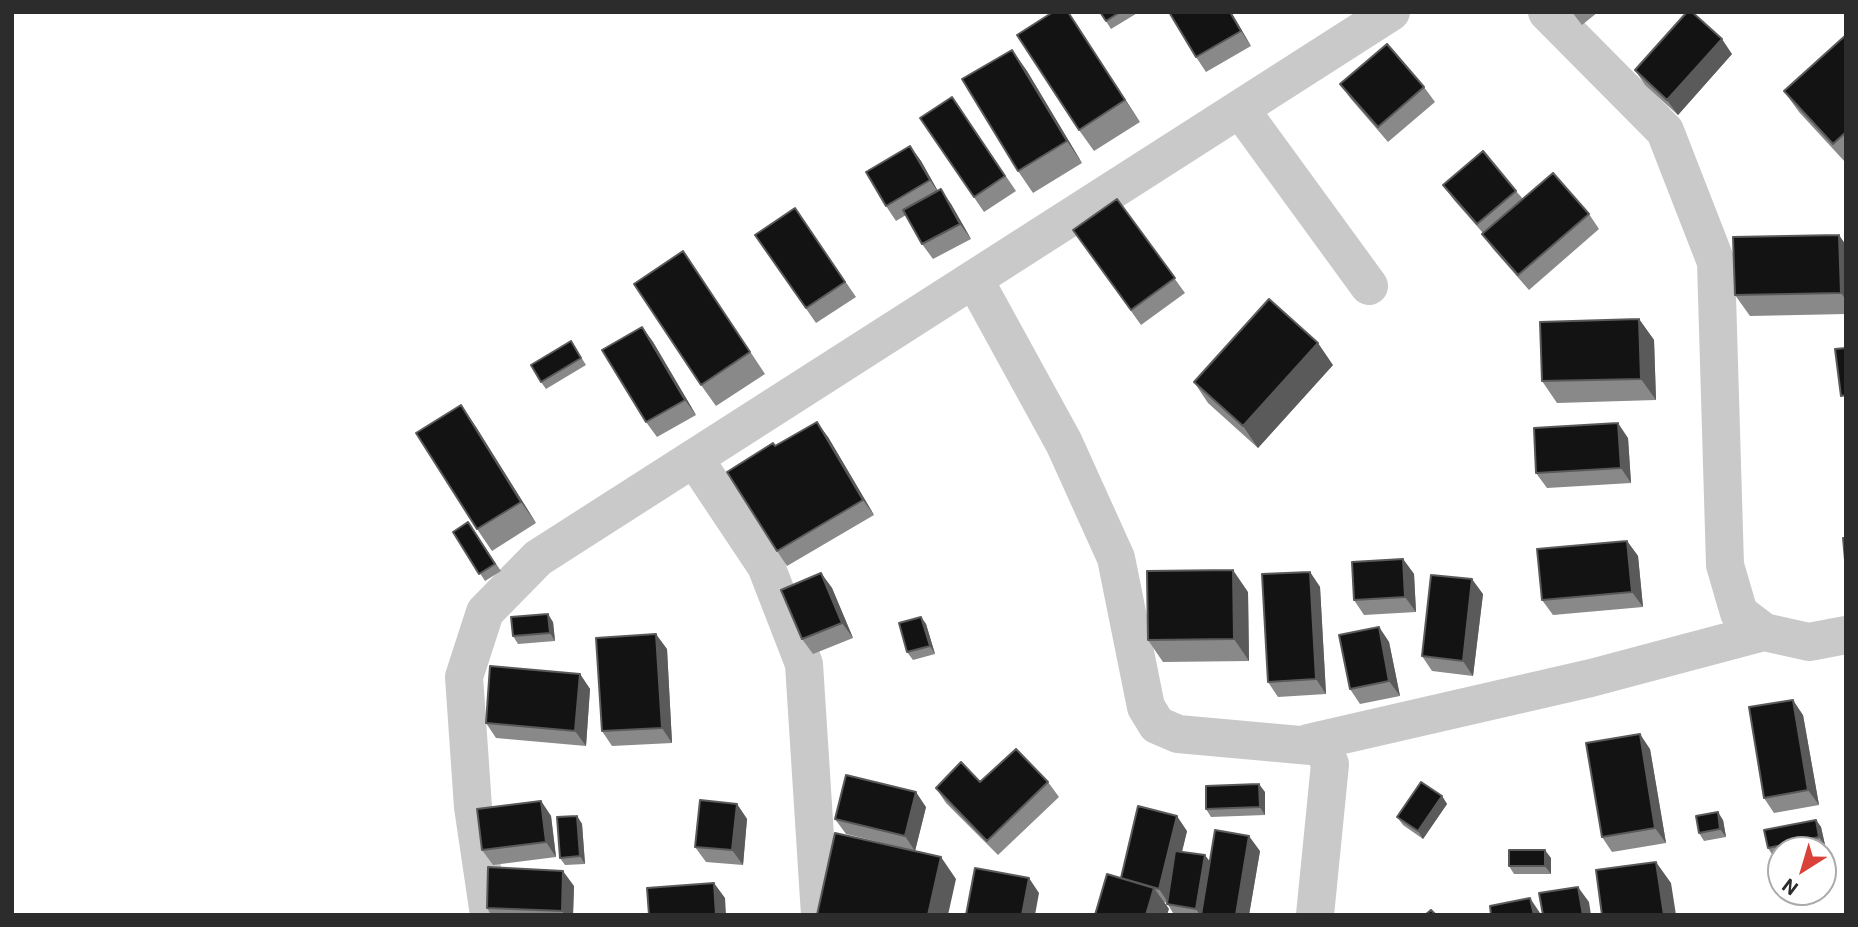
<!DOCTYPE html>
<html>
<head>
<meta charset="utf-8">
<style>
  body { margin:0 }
  #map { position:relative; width:1858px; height:927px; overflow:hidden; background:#fff; font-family:Roboto,sans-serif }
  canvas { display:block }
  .frame { position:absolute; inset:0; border:14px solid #2c2c2c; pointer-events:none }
  .north { position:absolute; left:1767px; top:836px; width:70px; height:70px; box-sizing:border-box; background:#fff; border:2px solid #ababab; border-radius:50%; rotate:217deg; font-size:19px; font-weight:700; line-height:28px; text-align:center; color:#2c2c2c }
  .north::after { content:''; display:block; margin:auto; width:24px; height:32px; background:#d94139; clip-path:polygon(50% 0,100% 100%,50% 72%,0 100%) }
</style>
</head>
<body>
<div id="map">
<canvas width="1858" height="927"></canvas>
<div class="frame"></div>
<div class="north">N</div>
</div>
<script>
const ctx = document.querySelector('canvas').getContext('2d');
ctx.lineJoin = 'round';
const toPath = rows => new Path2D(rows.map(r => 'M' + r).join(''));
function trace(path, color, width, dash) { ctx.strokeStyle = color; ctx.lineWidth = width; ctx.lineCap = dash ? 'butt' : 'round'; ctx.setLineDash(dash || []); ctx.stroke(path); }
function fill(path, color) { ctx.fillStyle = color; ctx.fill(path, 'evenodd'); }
const street = toPath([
  [1547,12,1665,131,1716,262,1725,565,1739,613,1764,632,1809,642,1846,635],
  [1240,109,1369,286],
  [974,279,1064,443,1116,558,1146,707,1157,725,1178,734,1322,747,1330,764,1315,915],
  [694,458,766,566,804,664,820,915],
  [1308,743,1591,678,1764,632],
  [489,915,473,807,464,677,485,612,538,558,1391,12]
]);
const wall = toPath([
  [1100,12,1139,12,1111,29],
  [1231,12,1251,46,1206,72,1196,57],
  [1572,12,1598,12,1582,25],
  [1078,27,1140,122,1094,151,1079,130],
  [1846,35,1846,163,1799,112,1784,91],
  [1012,50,1027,71,1082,163,1033,193,1018,171],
  [1732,54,1678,115,1645,85,1635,70],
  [1340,84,1424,87,1435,102,1388,142,1351,99],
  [952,97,1016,191,984,212,920,118],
  [910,146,921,161,938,191,951,204,971,239,933,259,922,244,906,215,896,221,886,206],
  [1443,185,1516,191,1523,199,1589,214,1599,229,1529,290,1493,249,1482,234,1483,233,1454,200],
  [1117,199,1185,293,1141,325,1073,230],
  [795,208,856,297,816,323,755,235],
  [1846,245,1846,314,1750,316,1735,295],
  [698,273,765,374,716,406,701,385],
  [1639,319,1654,340,1656,400,1557,403,1542,381],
  [642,327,653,342,696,415,657,437,646,422],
  [576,349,586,365,546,389,541,382],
  [1333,365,1258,448,1208,403,1194,382],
  [461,405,476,427,536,523,492,551,477,529],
  [828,437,874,515,787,566,777,551],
  [1628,438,1631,483,1547,488,1536,473],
  [468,522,501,571,485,581,453,532],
  [1627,541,1638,556,1643,607,1553,615,1542,600],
  [1403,559,1414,574,1416,612,1364,615,1354,600],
  [1310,572,1320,587,1326,694,1278,697,1268,682],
  [821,573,832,588,853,638,813,654,802,639],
  [1248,592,1249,661,1163,662,1148,640],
  [1483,594,1473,676,1432,671,1422,656],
  [921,617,926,624,935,654,913,660,907,652],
  [553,622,555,641,518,644,513,636],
  [1379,627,1389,642,1400,696,1360,704,1350,689],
  [667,649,672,743,612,746,602,731],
  [580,674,590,689,586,746,496,738,486,723],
  [1803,715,1819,805,1774,813,1764,798],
  [1650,749,1666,843,1612,852,1602,837],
  [980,782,1048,782,1059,797,998,855,946,803,936,788],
  [1265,792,1265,815,1211,817,1206,809],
  [1442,796,1447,804,1423,839,1403,825,1397,817],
  [541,801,551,816,556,857,493,865,482,850],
  [737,804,747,819,743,865,706,862,695,847],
  [926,807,915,851,846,834,835,819],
  [577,816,582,824,585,864,565,865,560,858],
  [1723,820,1726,837,1704,841,1699,833],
  [1816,820,1821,827,1825,845,1800,850,1781,850,1781,854,1773,856,1768,848],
  [1187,831,1182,852,1210,862,1260,851,1249,915,1172,915,1173,913,1167,903,1164,902,1169,909,1121,878],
  [1551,858,1551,874,1514,874,1509,866],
  [574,886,573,915,491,915,487,908]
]);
const shadedWall = toPath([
  [1068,12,1078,27,1140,122,1125,100],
  [1230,12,1231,12,1251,46,1241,31],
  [1722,39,1732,54,1678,115,1667,100],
  [1012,50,1027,71,1082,163,1067,141],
  [910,146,921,161,940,195,930,180],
  [941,189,951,204,971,239,960,224],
  [1839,235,1846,245,1846,300,1841,293],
  [1639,319,1654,340,1656,400,1641,379],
  [642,327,653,342,696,415,685,400],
  [1318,343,1333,365,1258,448,1243,426],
  [461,405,476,427,536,523,521,502],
  [817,422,828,437,874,515,863,500],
  [1618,423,1628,438,1631,483,1621,468],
  [1627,541,1638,556,1643,607,1632,592],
  [1403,559,1414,574,1416,612,1405,597],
  [1233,570,1248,592,1249,661,1234,639],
  [1310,572,1320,587,1326,694,1316,679],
  [821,573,832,588,853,638,842,623],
  [1472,579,1483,594,1473,676,1463,661],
  [548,614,553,622,555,641,550,633],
  [921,617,926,624,935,654,930,646],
  [1379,627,1389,642,1400,696,1389,681],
  [656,634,667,649,672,743,662,728],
  [580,674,590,689,586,746,575,731],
  [1793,700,1803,715,1819,805,1808,790],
  [1640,734,1650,749,1666,843,1655,828],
  [1259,784,1265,792,1265,815,1260,807],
  [916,792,926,807,915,851,905,836],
  [1442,796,1447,804,1423,839,1418,831],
  [541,801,551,816,556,857,546,842],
  [737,804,747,819,743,865,732,850],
  [1718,812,1723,820,1726,837,1720,829],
  [577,816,582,824,585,864,580,856],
  [1177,816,1187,831,1169,904,1159,889],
  [1816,820,1821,827,1825,845,1819,837],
  [1249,836,1260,851,1249,915,1236,915],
  [1545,850,1551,858,1551,874,1545,866],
  [1205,855,1216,870,1208,915,1200,915,1196,909],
  [941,857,956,879,948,915,928,915],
  [1656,862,1671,883,1676,915,1664,915],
  [563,871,574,886,573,915,565,915,562,911],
  [1029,878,1039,893,1035,915,1022,915],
  [714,883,725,898,726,915,716,915],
  [1578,887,1589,902,1591,915,1583,915],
  [1154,888,1169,909,1167,915,1146,915],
  [1530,898,1540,913,1541,915,1534,915]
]);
const building = toPath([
  [1053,12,1068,12,1125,100,1079,130,1017,35,1053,12],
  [1100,12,1120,12,1106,21,1100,12],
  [1169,12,1230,12,1241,31,1196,57,1169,12],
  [1687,12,1692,12,1722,39,1667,100,1635,70,1687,12],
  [1846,35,1846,132,1833,144,1784,91,1846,35],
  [1387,44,1424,87,1378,127,1340,84,1387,44],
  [1012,50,1067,141,1018,171,962,79,1012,50],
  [952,97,1005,176,974,197,920,118,952,97],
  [910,146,930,180,886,206,866,172,910,146],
  [1483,151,1516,191,1477,224,1443,185,1483,151],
  [1553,173,1589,214,1518,275,1482,234,1553,173],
  [941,189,960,224,922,244,903,210,941,189],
  [1117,199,1175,278,1131,310,1073,230,1117,199],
  [795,208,845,282,806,308,755,235,795,208],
  [1839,235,1841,293,1735,295,1733,237,1839,235],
  [683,251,750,352,701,385,634,284,683,251],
  [1269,299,1318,343,1243,426,1194,382,1269,299],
  [1639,319,1641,379,1542,381,1540,322,1639,319],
  [642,327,685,400,646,422,602,350,642,327],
  [571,341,581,358,541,382,531,365,571,341],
  [1846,348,1846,395,1841,396,1835,349,1846,348],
  [461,405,521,502,477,529,416,433,461,405],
  [817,422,863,500,777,551,727,472,773,443,775,446,817,422],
  [1618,423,1621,468,1536,473,1534,428,1618,423],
  [468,522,495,564,479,574,453,532,468,522],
  [1843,538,1846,538,1846,571,1843,538],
  [1627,541,1632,592,1542,600,1537,549,1627,541],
  [1403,559,1405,597,1354,600,1352,562,1403,559],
  [1233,570,1234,639,1148,640,1147,571,1233,570],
  [1310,572,1316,679,1268,682,1262,574,1310,572],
  [821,573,842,623,802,639,781,590,821,573],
  [1431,575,1472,579,1463,661,1422,656,1431,575],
  [548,614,550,633,513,636,511,617,548,614],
  [921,617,930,646,907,652,899,623,921,617],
  [1379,627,1389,681,1350,689,1339,635,1379,627],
  [656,634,662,728,602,731,596,638,656,634],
  [490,666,580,674,575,731,486,723,490,666],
  [1793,700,1808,790,1764,798,1749,707,1793,700],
  [1640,734,1655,828,1602,837,1586,743,1640,734],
  [1016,749,1048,782,987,841,936,788,961,762,980,782,1016,749],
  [846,775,916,792,905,836,835,819,846,775],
  [1421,782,1442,796,1418,831,1397,817,1421,782],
  [1259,784,1260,807,1206,809,1206,786,1259,784],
  [700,800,737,804,732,850,695,847,700,800],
  [541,801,546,842,482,850,477,809,541,801],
  [1138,806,1177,816,1159,889,1121,878,1138,806],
  [1718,812,1720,829,1699,833,1696,816,1718,812],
  [577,816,580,856,560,858,557,817,577,816],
  [1816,820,1819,837,1768,848,1764,830,1816,820],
  [1215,830,1249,836,1236,915,1201,915,1215,830],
  [835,833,941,857,928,915,817,915,835,833],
  [1509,850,1545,850,1545,866,1509,866,1509,850],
  [1175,851,1205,855,1196,909,1167,904,1175,851],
  [1656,862,1664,915,1602,915,1596,870,1656,862],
  [488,867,563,871,562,911,487,908,488,867],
  [975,868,1029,878,1022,915,966,915,975,868],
  [1107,874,1154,888,1146,915,1095,915,1107,874],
  [714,883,716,915,649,915,647,888,714,883],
  [1578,887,1583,915,1543,915,1539,893,1578,887],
  [1530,898,1534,915,1491,915,1490,906,1530,898],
  [1431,910,1436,915,1425,915,1431,910]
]);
trace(street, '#c9c9c9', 38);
fill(wall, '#898989');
fill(shadedWall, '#5a5a5a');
fill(building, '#131313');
trace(building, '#5a5a5a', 2);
</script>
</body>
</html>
